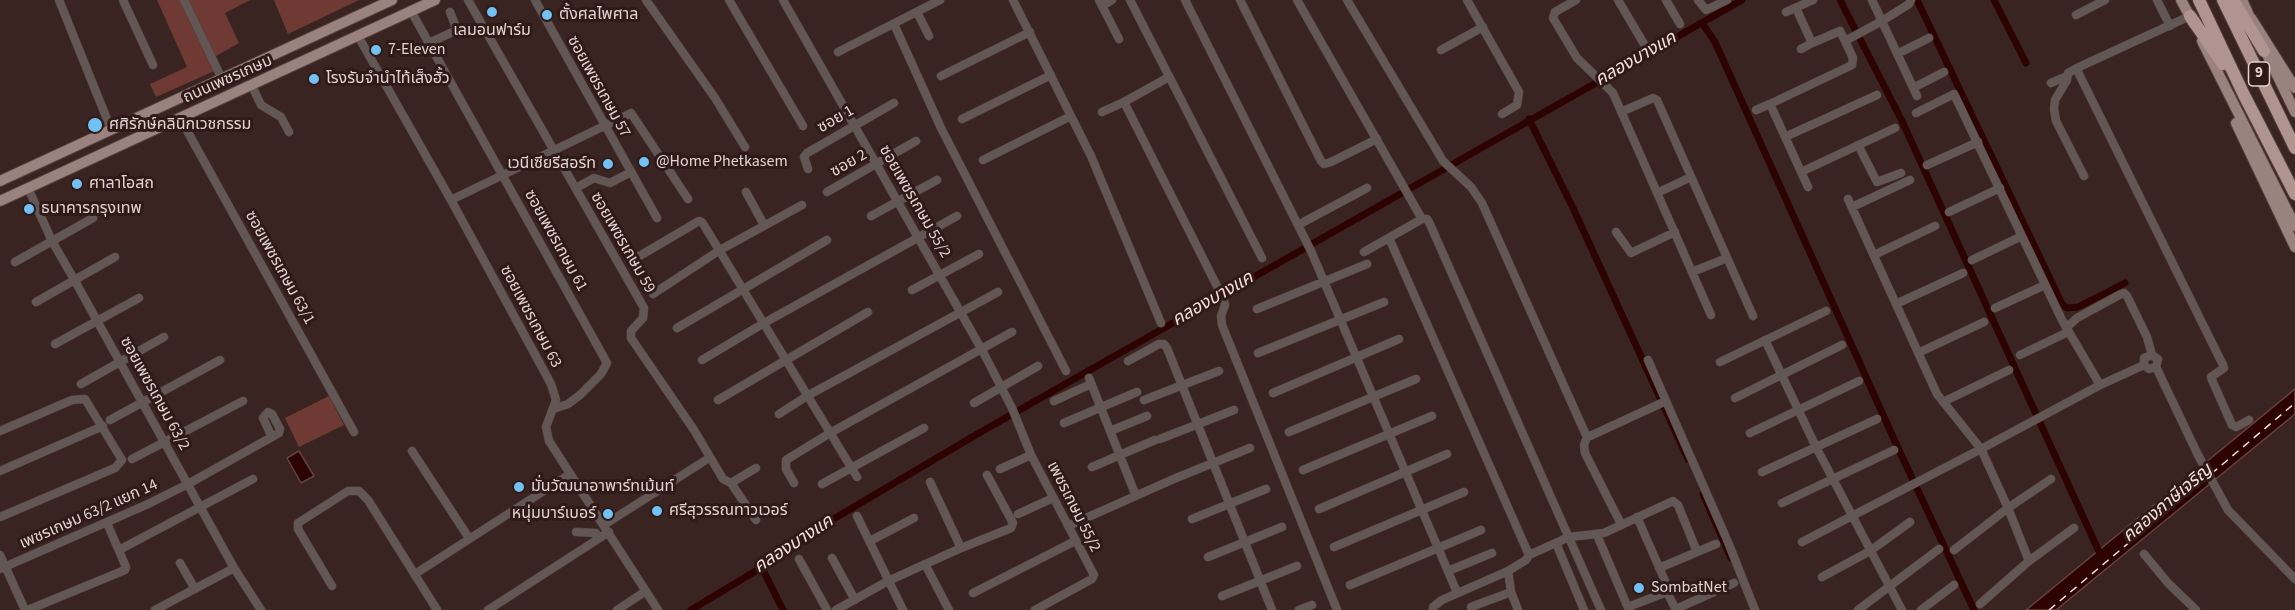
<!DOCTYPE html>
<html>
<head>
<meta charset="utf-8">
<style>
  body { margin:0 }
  canvas { display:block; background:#3a2421 }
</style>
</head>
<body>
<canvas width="2295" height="610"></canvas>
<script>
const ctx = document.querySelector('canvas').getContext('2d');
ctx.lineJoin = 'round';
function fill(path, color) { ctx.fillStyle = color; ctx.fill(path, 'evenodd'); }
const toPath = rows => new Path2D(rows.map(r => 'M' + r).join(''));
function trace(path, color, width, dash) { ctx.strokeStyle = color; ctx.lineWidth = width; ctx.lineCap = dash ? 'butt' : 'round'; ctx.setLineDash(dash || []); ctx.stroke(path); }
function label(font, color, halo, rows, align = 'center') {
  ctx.font = font + ' "Source Sans 3","Noto Sans Thai",sans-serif'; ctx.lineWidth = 6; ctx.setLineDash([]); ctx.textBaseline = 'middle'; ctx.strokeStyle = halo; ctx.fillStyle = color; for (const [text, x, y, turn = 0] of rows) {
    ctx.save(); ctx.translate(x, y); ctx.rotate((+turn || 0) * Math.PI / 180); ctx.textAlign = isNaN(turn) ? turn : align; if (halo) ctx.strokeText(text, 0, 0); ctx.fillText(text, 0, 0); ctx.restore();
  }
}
const green = toPath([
  [157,0,250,0,225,13,239,43,216,56,221,68,156,97,150,84,187,67],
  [274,0,359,0,288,34],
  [329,396,344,425,299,447,285,418]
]);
const water = toPath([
  [2295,389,2295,414,2056,610,2026,610,2295,389],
  [299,451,314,476,301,483,287,458,299,451]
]);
const canal = toPath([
  [1840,0,1901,119,2101,556],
  [1917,0,2062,304,2067,308,2078,307,2125,283],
  [1994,0,2026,63],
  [1702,23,1715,42,1898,448,1974,610],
  [1529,119,1573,208,1688,459],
  [1703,494,1731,558],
  [761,566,783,610],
  [691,610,759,569,771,556,979,433,1742,0]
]);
const ferry = toPath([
  [2211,474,2295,403],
  [2049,610,2207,477]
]);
const minor = toPath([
  [59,0,111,129],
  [123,0,153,65],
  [184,0,222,79],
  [468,0,644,308,643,318,631,331,631,338,694,430,723,479,731,483,756,520],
  [535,0,657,218],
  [646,0,715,98,745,147],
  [729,0,803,126],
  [783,0,982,350,1012,408,1031,455,1094,575,1092,579,1035,610],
  [1013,0,1091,156,1161,323],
  [1099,0,1119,39],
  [1130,0,1262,258],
  [1185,0,1311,251,1456,590],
  [1240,0,1321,161,1324,164,1331,162,1377,139],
  [1297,0,1422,219,1427,219,1429,222,1601,610],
  [1347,0,1443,161,1471,187,1482,203,1586,435,1590,436,1666,401],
  [1467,0,1519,92,1517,105,1502,114],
  [1576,0,1555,12,1553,18,1577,58,1613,93,1711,315],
  [1618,0,1644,44],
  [1666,0,1680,24],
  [1698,0,1706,10,1727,0],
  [1872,0,1917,96],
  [2157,0,2170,26],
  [1102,6,1112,0],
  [1796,8,1812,43,1840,31,1845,41,1882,21,1909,4,1911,0],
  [411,11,607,363,601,374,580,395,568,404,553,409],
  [917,12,929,36],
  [1786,12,1813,0],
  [2076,15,2105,0],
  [2190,16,2079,67,2078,72,2223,365,2224,368,2211,377,2212,380,2232,425,2236,427,2249,420],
  [894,24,941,128,1066,371],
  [358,36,451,200,551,384,556,400,546,427,549,441,658,610],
  [429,43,457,30,450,12],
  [1801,49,1812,43],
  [1441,50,1483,27],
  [838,52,940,0],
  [1897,54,1929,38],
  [2079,67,2068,73,2067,80,2055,100,2054,109,2056,121,2084,176],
  [941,76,1030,32],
  [1169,77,1124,102,1224,300,1225,305,1221,316,1222,325,1337,610],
  [2051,83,2067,76],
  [252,86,261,105,281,117,289,132],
  [1913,88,1944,72],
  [1756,110,1770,104],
  [1102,112,1124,102],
  [1621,112,1653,98,1657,100,1753,316],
  [1916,113,1954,94,2062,320,2100,385],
  [180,118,354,432],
  [962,119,1051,75],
  [1785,137,1877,95],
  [1858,145,1877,182,1901,173],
  [983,160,1071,116],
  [1927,165,1978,142],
  [808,169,804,157,807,153,894,103],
  [1801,172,1895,128],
  [1808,187,1770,104,1852,65,1853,58,1845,41],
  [28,188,52,241,75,281,234,568,261,610],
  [576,188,594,178,610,183,631,172],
  [746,192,764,225],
  [827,192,916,141],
  [1657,193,1691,177],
  [1848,199,1937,394,1981,449,2008,508,2029,561],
  [451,200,631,113,688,199],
  [1852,207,1910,180],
  [1949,212,2000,188],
  [871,216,937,180],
  [1298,225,1367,188],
  [1616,232,1631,253,1675,232],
  [1389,238,1529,555,1569,537,1604,533,1673,501,1678,505,1697,552],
  [1364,252,1422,219],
  [1874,255,1935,226],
  [1972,260,2022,236],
  [631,261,699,221,702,222,857,477],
  [15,262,93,218],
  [1692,272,1727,258],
  [912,290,979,254],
  [653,294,720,250,802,205],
  [36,302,115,257],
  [1896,304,1963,273],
  [1995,308,2045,285],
  [1257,309,1367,264],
  [677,328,827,240],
  [2066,328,2077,318,2121,294,2124,293,2127,296,2147,337,2152,355,2158,359,2156,367,2198,455,2228,510,2295,579],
  [1765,340,1816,447,1902,610],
  [55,344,139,298],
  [1258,353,1384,302],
  [1918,353,1984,322],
  [2020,355,2068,332],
  [2152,355,2144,358,2144,365,2149,369,2156,367],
  [702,360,764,323,957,216],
  [1648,360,1728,542,1755,610],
  [1128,361,1159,344,1164,344,1167,348,1272,610],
  [1720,362,1826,311],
  [1089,378,1136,496],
  [81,384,164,337],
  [1273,393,1399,339],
  [1735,398,1842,345],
  [718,400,868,312],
  [1144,400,1219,371],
  [1054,401,1091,384],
  [1943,402,2009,370],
  [974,403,1038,366],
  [779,414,807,396,998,292],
  [110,420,220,360],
  [1064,423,1137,392],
  [0,431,72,400,85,399,122,460,115,468,0,517],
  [1110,431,1147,416],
  [1289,432,1416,379],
  [1750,433,1859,381],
  [1587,437,1584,445,1585,453,1621,524],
  [1160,439,1234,410],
  [412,451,469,538],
  [132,459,243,401],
  [1092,467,1155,440],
  [1000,469,1031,455],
  [1303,470,1432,416],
  [0,471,103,426],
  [1762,472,1877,419],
  [930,482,961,548],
  [731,483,756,468],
  [794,483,786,469,786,460,830,433,1012,332],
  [822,484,924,428],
  [1782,503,1894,450],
  [1319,509,1447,454],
  [1018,514,1053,498],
  [857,516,903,610],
  [1637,517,1666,583],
  [1192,519,1266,489],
  [604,525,709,458],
  [1068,526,1176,478,1250,448],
  [576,532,596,533,600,538],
  [1597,535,1629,610],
  [870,541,914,518],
  [1802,542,1981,449,2100,385,2144,365],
  [1556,543,1584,610],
  [1334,547,1464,492],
  [119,550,253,479],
  [1954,550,2008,508,2051,479],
  [2144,554,2168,583,2196,610],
  [0,555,25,610],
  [1208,557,1282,527],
  [832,558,855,600],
  [799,559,827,610],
  [180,563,195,589],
  [925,564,949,610],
  [1659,568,1716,544],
  [0,569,148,504,188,484,279,433,280,429,272,414,268,412,263,418,272,437],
  [1448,571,1492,553],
  [415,574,570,474],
  [1822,577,1870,551,1910,522],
  [1350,585,1481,530],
  [332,586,298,529,298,523,348,491,359,491,368,500,437,610],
  [973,593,1075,541],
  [1222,596,1297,566],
  [1980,604,2029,561,2074,528],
  [1471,607,1511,592],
  [1628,607,1667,592,1676,610],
  [1676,609,1734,583],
  [28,610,125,570,126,567,107,523],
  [155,610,234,568],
  [488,610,609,532],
  [617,610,646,591],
  [836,610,888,581,961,548,1011,528,1013,523,987,475],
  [1299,610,1312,605],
  [1433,610,1433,607,1442,600,1508,571],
  [1518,610,1511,592,1508,571,1526,560,1529,555],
  [1858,610,1939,549],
  [1921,610,1954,585]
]);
const major = toPath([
  [2181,0,2194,24],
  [2242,0,2253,24],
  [2251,18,2295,88],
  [2202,41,2295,226],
  [2262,44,2295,112],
  [2236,123,2295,247],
  [0,181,392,0],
  [0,201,435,0]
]);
const highway = toPath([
  [2199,0,2244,95,2295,194],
  [2223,0,2295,148],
  [2233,0,2264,51],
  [2190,16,2223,64]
]);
const markers = [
  [492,12,6,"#72c1f5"],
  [547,15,6,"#72c1f5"],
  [376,50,6,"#72c1f5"],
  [314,79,6,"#72c1f5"],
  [95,125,8,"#72c1f5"],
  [644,162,6,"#72c1f5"],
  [608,164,6,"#72c1f5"],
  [77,184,6,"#72c1f5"],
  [29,209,6,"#72c1f5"],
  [519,487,6,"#72c1f5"],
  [657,511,6,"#72c1f5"],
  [608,514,6,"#72c1f5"],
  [1639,588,6,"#72c1f5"]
];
const shields = [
  [2259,74,21]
];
const shieldNames = [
  ["9",2259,74]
];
const poiNames = [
  ["ตั้งศลไพศาล",559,15],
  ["เลมอนฟาร์ม",492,31,"center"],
  ["7-Eleven",388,50],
  ["โรงรับจำนำไท้เส็งฮั้ว",326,79],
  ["ศศิรักษ์คลินิกเวชกรรม",109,125],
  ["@Home Phetkasem",656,162],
  ["เวนีเซียรีสอร์ท",596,164,"right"],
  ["ศาลาโอสถ",89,184],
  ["ธนาคารกรุงเทพ",41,209],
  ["มั่นวัฒนาอาพาร์ทเม้นท์",531,487],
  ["ศรีสุวรรณทาวเวอร์",669,511],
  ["หนุ่มบาร์เบอร์",596,514,"right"],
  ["SombatNet",1651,588]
];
const streetNames = [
  ["ถนนเพชรเกษม",228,80,-24],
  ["ซอยเพชรเกษม 57",598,87,61],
  ["ซอย 1",836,120,-30],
  ["ซอย 2",849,164,-30],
  ["ซอยเพชรเกษม 55/2",914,202,60],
  ["ซอยเพชรเกษม 61",555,241,61],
  ["ซอยเพชรเกษม 59",622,243,60],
  ["ซอยเพชรเกษม 63/1",279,268,61],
  ["ซอยเพชรเกษม 63",530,317,62],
  ["ซอยเพชรเกษม 63/2",154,394,61],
  ["เพชรเกษม 55/2",1073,507,63],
  ["เพชรเกษม 63/2 แยก 14",89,515,-24]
];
const waterNames = [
  ["คลองบางแค",1636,60,-30],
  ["คลองบางแค",1213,300,-30],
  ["คลองภาษีเจริญ",2168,504,-40],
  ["คลองบางแค",794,545,-33]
];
fill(green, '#6e3a33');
fill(water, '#2d0302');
trace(water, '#634140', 1.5);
trace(canal, '#2d0302', 7);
trace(ferry, '#f7ddd9', 1.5, [8, 6]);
trace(minor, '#55403d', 9);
trace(major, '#55403d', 12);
trace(highway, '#55403d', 14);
trace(minor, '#635755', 8);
trace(major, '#9a837f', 10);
trace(highway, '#b09490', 12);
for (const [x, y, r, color] of markers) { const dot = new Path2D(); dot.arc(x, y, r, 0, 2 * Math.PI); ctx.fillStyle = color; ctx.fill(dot); trace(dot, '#2f1a17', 2); }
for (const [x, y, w] of shields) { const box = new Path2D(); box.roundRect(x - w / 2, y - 12, w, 24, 4.5); ctx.fillStyle = '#2f1a17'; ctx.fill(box); trace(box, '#e1d2cf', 1.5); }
label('bold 15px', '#e1d2cf', null, shieldNames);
label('16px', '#e1d2cf', '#2f1a17', poiNames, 'left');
label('16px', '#e1d2cf', '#2f1a17', streetNames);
label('italic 18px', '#f7ddd9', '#2f1a17', waterNames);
</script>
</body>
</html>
